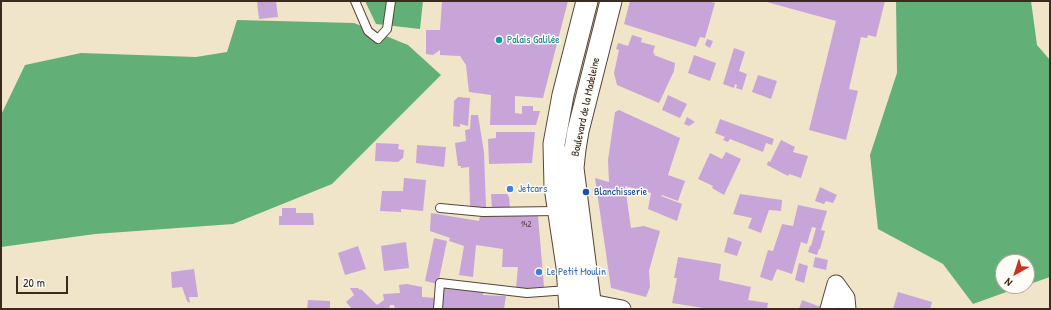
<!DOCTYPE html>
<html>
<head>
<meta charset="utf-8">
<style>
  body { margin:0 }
  #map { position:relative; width:1051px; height:310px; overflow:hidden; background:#f0e5c8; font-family:"Patrick Hand",sans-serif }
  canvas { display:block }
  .frame { position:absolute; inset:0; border:2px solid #3b2a1e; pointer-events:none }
  .north { position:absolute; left:995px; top:254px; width:40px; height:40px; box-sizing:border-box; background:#fdfcf7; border:1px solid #afa8a0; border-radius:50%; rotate:219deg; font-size:11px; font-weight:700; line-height:16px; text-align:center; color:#3b2a1e }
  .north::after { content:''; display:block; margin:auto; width:14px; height:18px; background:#c8321e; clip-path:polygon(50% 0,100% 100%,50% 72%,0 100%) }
  .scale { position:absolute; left:16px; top:276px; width:52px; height:18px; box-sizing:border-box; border:2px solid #3b2a1e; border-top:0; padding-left:5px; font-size:12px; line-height:14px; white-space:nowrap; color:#3b2a1e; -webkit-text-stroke:3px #fdfcf7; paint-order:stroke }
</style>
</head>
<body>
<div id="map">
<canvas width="1051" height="310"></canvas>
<div class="frame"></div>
<div class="north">N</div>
<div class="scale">20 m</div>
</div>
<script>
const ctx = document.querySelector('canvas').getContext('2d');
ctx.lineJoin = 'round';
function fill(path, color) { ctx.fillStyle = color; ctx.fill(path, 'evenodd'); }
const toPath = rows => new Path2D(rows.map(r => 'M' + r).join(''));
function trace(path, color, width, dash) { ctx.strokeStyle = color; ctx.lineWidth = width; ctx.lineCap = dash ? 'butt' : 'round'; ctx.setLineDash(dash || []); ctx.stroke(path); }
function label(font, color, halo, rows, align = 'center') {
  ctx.font = font + ' "Patrick Hand",sans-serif'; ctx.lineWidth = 3; ctx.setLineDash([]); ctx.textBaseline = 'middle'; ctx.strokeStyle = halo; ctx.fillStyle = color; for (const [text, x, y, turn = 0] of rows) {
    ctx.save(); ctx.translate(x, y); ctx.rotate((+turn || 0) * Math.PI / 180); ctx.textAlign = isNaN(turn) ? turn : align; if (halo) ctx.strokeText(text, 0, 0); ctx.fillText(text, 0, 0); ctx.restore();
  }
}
const forest = toPath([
  [365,1,423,1,420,29,376,24],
  [896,1,1031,1,1037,45,1050,60,1050,277,1027,285,1027,262,1003,262,1003,286,1023,286,973,304,943,264,878,229,870,155,897,73],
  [237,20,354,23,408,45,441,75,332,184,233,224,95,234,1,247,1,115,25,65,81,53,196,57,227,52]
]);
const building = toPath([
  [257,1,276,1,278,17,259,19],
  [442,1,568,1,543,98,515,96,515,113,522,114,522,106,533,106,533,111,540,111,536,125,490,125,491,95,469,92,466,65,460,56,440,55,440,50,433,55,426,54,426,30,440,30],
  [630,1,709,1,715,3,705,38,700,37,696,47,624,24],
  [763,1,885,1,876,37,868,35,867,38,861,37,849,89,858,91,846,140,809,130,836,21],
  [632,35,642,38,641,42,655,46,653,53,655,53,654,55,675,63,674,71,659,103,617,85,614,73,619,50,616,49,618,43,628,46],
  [707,39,713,41,710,48,705,45],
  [734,48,745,52,739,71,747,74,742,90,736,88,737,85,735,84,734,88,723,84],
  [694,55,716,63,710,81,688,73],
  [758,75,777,81,771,99,752,92],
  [668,95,687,104,680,118,662,110],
  [458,97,470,98,468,126,460,124,460,127,453,126,454,101],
  [619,110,680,138,668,175,685,181,678,201,662,195,661,196,682,204,677,221,648,209,651,193,625,186,631,228,644,226,660,231,649,271,650,287,646,297,611,288,595,178,609,182,608,160,615,112],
  [471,115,478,115,484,152,486,207,470,207,469,167,461,168,461,166,458,166,455,143,466,141,465,130,470,129],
  [687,117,695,122,689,126,684,124],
  [720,119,774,139,772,145,766,143,763,152,730,139,728,142,723,140,725,137,715,133],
  [496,132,535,132,532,163,489,164,488,139,496,138],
  [781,140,795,147,793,152,808,156,801,178,789,174,788,176,767,165,768,161,770,162],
  [376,143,399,144,398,149,404,150,403,158,398,162,375,161],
  [417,145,446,147,444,167,416,163],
  [726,152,741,159,724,195,712,188,713,186,698,179,710,153,722,159],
  [404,178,426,180,423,211,401,209,401,212,380,211,382,191,403,191],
  [820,187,837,195,833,203,826,201,824,204,815,201],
  [491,194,507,194,509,197,510,208,492,208],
  [740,194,782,200,781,211,769,210,761,233,748,228,752,218,733,214],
  [798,205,827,211,821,230,825,231,820,249,819,249,817,255,808,252,810,246,811,246,816,228,812,227,807,244,801,242,792,274,777,269,772,281,760,277,768,250,773,251,782,224,793,226],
  [282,208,296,208,296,213,313,213,314,225,279,225,279,216,282,216],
  [431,213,479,221,480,216,538,216,544,287,527,289,516,288,518,267,502,267,503,249,476,245,473,277,459,275,464,246,449,241,450,238,430,231],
  [728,237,742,242,737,256,724,252],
  [434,238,447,241,438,284,425,281],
  [406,242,409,268,384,271,381,246],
  [358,246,366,269,345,275,338,253],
  [678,257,721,264,719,280,751,287,748,300,768,303,767,309,703,309,703,308,672,303,677,278,674,278],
  [815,257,828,260,826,270,813,267],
  [799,263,808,266,804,283,795,280],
  [194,269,198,297,189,297,190,303,187,301,182,287,172,288,171,272],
  [407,284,422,287,422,297,436,298,435,309,395,309,394,305,390,305,389,309,352,309,346,302,354,295,350,288,358,288,360,290,361,289,377,305,384,300,383,294,400,293,399,285],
  [443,285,483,292,483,295,506,296,504,309,441,309],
  [898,292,932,302,930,309,893,309],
  [308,300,330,301,330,309,307,309],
  [802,300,826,309,799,309]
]);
const service = toPath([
  [355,1,368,31,378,39,387,29,391,1],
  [440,208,483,212,557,211],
  [438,309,440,283,527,293,568,290]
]);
const minor = toPath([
  [591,303,622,309],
  [829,309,836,284,846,298,847,309]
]);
const tertiary = toPath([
  [570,309,567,267,555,187,554,144,563,95,587,1],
  [591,309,573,168,575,149,578,131,611,1]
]);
const markers = [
  [499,40,4,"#0f9aa8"],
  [510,189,4,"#3f7fe0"],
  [586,192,4,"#1a4fb4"],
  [539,272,4,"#3f7fe0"]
];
const numberNames = [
  ["142",526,225]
];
const cultureNames = [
  ["Palais Galilée",507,40]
];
const streetNames = [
  ["Boulevard de la Madeleine",586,107,-78]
];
const shopNames = [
  ["Jetcars",518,189],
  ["Le Petit Moulin",547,272]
];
const transitNames = [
  ["Blanchisserie",594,192]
];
fill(forest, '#63af78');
fill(building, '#c8a5d8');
trace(service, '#564638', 10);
trace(minor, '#564638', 19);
trace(tertiary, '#564638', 23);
trace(service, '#fff', 8);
trace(minor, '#fff', 17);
trace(tertiary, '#fff', 21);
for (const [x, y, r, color] of markers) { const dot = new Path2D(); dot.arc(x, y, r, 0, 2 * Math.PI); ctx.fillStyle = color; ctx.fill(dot); trace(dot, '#fdfcf7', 1.5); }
label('9px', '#5e494c', null, numberNames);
label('11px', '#0d838f', '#fdfcf7', cultureNames, 'left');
label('11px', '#3b2a1e', '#fdfcf7', streetNames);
label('11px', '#366cbe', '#fdfcf7', shopNames, 'left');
label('11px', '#164399', '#fdfcf7', transitNames, 'left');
</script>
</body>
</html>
